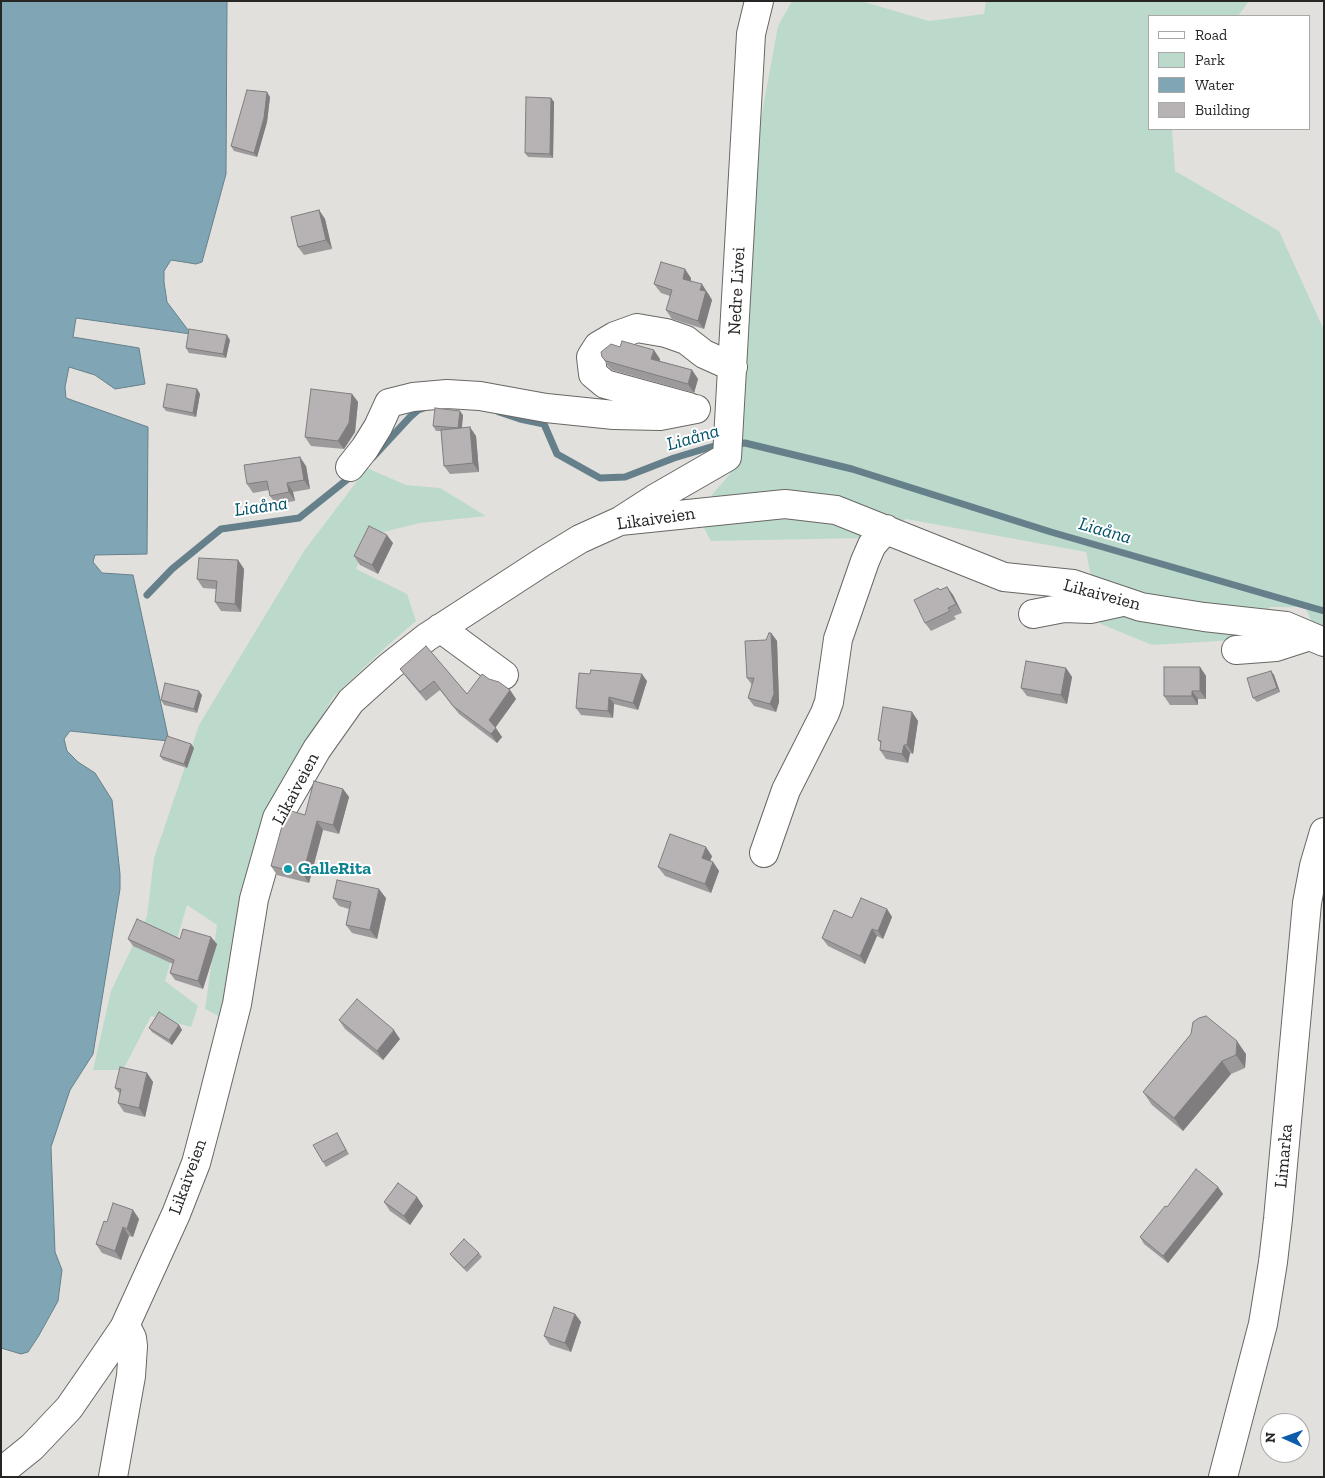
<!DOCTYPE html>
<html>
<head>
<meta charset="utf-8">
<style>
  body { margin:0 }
  #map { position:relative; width:1325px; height:1478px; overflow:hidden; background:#e2e0dd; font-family:"Zilla Slab",serif }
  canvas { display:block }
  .frame { position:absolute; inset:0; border:2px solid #262624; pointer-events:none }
  .legend { position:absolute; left:1148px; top:15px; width:162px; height:115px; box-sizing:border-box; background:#fff; border:1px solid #a8a8a7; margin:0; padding:6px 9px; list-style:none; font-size:15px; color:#262624 }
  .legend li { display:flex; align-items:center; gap:10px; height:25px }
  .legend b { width:25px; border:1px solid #a8a8a7 }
  .north { position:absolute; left:1260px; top:1413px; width:50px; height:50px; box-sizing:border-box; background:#fff; border:1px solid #a8a8a7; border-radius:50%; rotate:272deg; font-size:14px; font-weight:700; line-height:20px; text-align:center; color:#262624 }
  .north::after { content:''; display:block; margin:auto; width:18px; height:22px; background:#0c5cab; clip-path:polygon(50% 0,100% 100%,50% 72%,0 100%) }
</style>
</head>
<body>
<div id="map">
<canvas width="1325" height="1478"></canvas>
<div class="frame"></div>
<ul class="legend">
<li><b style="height:6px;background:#fff"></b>Road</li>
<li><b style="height:14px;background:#bcdacb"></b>Park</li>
<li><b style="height:14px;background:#80a6b5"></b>Water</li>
<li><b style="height:14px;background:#b7b3b4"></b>Building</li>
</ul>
<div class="north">N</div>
</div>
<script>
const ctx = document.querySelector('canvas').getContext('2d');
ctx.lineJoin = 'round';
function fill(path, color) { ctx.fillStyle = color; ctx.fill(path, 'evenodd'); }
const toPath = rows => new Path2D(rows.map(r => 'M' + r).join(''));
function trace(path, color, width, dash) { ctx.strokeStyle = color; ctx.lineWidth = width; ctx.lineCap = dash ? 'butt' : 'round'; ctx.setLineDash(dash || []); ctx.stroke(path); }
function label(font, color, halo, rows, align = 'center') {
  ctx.font = font + ' "Zilla Slab",serif'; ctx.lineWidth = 4; ctx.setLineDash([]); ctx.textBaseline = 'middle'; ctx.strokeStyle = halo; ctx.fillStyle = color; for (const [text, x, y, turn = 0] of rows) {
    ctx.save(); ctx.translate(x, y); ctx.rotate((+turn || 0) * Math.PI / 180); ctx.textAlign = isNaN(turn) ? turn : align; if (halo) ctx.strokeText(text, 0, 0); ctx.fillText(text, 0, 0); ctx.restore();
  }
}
const green = toPath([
  [792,1,861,1,929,21,984,14,986,1,1249,1,1238,16,1149,16,1149,129,1172,129,1175,171,1279,231,1324,330,1324,648,1305,607,1270,607,1234,640,1152,645,1101,624,1086,552,906,519,867,538,711,541,696,513,730,474,738,442,755,151,778,26],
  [367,468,406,485,440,488,486,516,420,523,371,535,356,569,407,594,416,621,387,646,333,697,308,742,224,1019,205,1009,217,925,187,905,165,981,198,1006,191,1027,151,1016,123,1070,93,1070,111,991,147,916,154,858,199,725,304,551]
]);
const water = toPath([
  [1,1,227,1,226,174,202,262,196,264,171,260,164,271,164,282,167,302,191,334,76,318,73,337,139,348,145,384,115,389,95,375,69,367,65,387,66,398,148,427,147,554,95,555,93,562,102,573,133,575,169,741,70,731,64,739,67,751,78,762,95,773,112,800,120,874,120,889,93,1054,70,1090,51,1147,55,1252,62,1270,58,1301,38,1337,28,1352,21,1354,1,1348,1,1]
]);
const stream = toPath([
  [499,412,520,419,544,424,557,454,600,478,625,477,674,458,714,446,723,445],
  [733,444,745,443,852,469,1051,532,1324,611],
  [373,457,410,417,418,410,424,408],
  [147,595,172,569,221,529,299,518,354,474]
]);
const minor = toPath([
  [689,407,605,384,593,374,591,357,598,346,615,336,637,328,666,333,686,340,704,354,733,367],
  [350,467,365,448,378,427,389,403,413,397,447,394,480,396,546,408,614,415,660,416,696,409],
  [623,519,654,499,727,457,751,34,759,1],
  [1033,614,1064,608,1090,609,1122,602],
  [440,628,504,675],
  [1236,650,1276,647,1310,636],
  [764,853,786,790,825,713,829,702,838,639,865,561,872,545,886,529],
  [1,1472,32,1447,69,1408,96,1369,124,1328,176,1214,196,1163,209,1114,237,1004,254,899,277,818,317,749,351,701,390,666,427,637,544,561,580,539,620,521,785,504,836,510,1004,577,1073,584,1141,607,1204,617,1286,626,1324,642],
  [113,1477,131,1376,133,1346,132,1338,129,1332,124,1328],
  [1223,1477,1263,1324,1273,1262,1278,1219,1307,903,1314,866,1324,832]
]);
const wall = toPath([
  [270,97,267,122,257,157,234,151,231,146],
  [551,98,554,102,553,158,528,157,525,153],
  [319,210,325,219,332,249,304,255,298,247],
  [691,278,691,281,708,293,712,300,704,329,672,319,666,310,670,296,661,293,654,284],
  [230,340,226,358,189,353,186,348],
  [602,357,660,359,660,361,692,370,698,379,694,393,612,370,608,366],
  [197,389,200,394,196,417,166,411,163,407],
  [352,394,358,402,355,432,344,449,311,446,305,437],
  [463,415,462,428,476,436,479,472,450,474,444,466,441,431,436,431,433,426],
  [306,466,310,489,293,492,295,501,276,504,270,496,269,490,253,493,247,484],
  [393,543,378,574,360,565,354,556],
  [238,560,244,569,241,612,221,611,215,602,216,589,203,588,197,579],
  [947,587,953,595,962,613,954,616,956,619,931,631,925,623,940,590],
  [771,633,777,641,779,702,776,712,754,706,748,698,752,685,747,678,766,640],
  [426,646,467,694,489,679,510,690,516,699,495,728,502,737,497,743,459,714,440,690,426,701,406,677,400,669],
  [1200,667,1206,676,1206,699,1198,699,1198,705,1170,705,1164,696],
  [1066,668,1072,677,1067,704,1027,696,1021,688],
  [1271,671,1274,675,1280,692,1257,702,1253,698],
  [647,681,638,710,614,704,613,718,581,715,576,708],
  [202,695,197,713,164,705,161,700],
  [912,712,918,721,913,754,910,753,908,763,886,759,880,750,881,744,878,740],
  [191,744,194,748,187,768,163,760,160,756],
  [343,789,349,797,339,834,323,830,309,883,277,875,271,866,305,815],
  [712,856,710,861,713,862,719,871,711,893,665,876,658,867],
  [333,898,386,898,377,939,352,933,346,925,349,909,339,906],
  [887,909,892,917,883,939,877,936,865,964,828,946,822,938,852,918],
  [128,939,180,939,217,944,203,989,175,980,170,973,173,964,133,946],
  [339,1020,400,1039,383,1060,345,1029],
  [179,1025,182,1030,172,1045,152,1032,149,1028],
  [1191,1034,1246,1054,1245,1068,1231,1074,1183,1131,1152,1105,1143,1092],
  [147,1073,153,1082,145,1117,124,1112,118,1103,120,1094,115,1088],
  [337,1133,349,1154,326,1167,323,1162],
  [1218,1187,1223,1194,1168,1263,1144,1244,1140,1237,1167,1207],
  [417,1197,423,1206,410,1225,390,1211,384,1202],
  [133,1210,139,1219,133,1237,129,1236,121,1260,102,1253,96,1244,107,1222],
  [479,1253,482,1257,467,1272,453,1258,450,1254],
  [575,1314,581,1322,571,1352,550,1345,544,1336]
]);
const shadedWall = toPath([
  [267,92,270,97,267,122,257,157,254,153],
  [551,98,554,102,553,158,550,154],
  [319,210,325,219,332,249,326,240],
  [685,269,691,278,689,288,683,279],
  [702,284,712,300,704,329,698,321,700,290],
  [227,335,230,340,226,358,223,354],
  [654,350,660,359,658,367,651,359],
  [692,370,698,379,694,393,688,384],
  [197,389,200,394,196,417,193,413],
  [352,394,358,402,355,432,344,449,338,441],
  [460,411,463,415,461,433,458,429],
  [470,427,476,436,479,472,473,463],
  [300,457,306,466,310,489,304,480],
  [287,483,293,492,295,501,289,492],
  [387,535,393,543,378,574,372,565],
  [238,560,244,569,241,612,235,604],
  [947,587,953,595,962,613,956,604],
  [771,633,777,641,779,702,776,712,770,704],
  [1200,667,1206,676,1206,699,1200,691],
  [1066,668,1072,677,1067,704,1061,695],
  [1271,671,1274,675,1280,692,1277,688],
  [642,674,647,681,638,710,633,703],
  [510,690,516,699,495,728,489,720],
  [199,691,202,695,197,713,194,709],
  [1192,691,1198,699,1198,705,1192,696],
  [609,697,614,704,613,718,608,711],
  [912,712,918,721,913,754,907,745],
  [496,728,502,737,497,743,491,734],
  [191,744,194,748,187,768,184,764],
  [904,745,910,753,908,763,902,754],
  [343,789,349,797,339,834,333,825],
  [317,821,323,830,309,883,303,874],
  [706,847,712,856,708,867,702,858],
  [713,862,719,871,711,893,705,884],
  [379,889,386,898,377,939,370,930],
  [887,909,892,917,883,939,878,931],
  [872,929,877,936,865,964,860,956],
  [211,937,217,944,203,989,198,981],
  [179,1025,182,1030,172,1045,169,1040],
  [394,1030,400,1039,383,1060,377,1051],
  [1237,1041,1246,1054,1245,1068,1236,1055],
  [1222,1061,1231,1074,1183,1131,1174,1118],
  [147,1073,153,1082,145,1117,139,1108],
  [1218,1187,1223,1194,1168,1263,1163,1256],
  [417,1197,423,1206,410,1225,404,1216],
  [133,1210,139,1219,133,1237,127,1229],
  [123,1227,129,1236,121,1260,115,1251],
  [575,1314,581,1322,571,1352,565,1343]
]);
const building = toPath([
  [247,90,267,92,264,118,254,153,231,146,247,90],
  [526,97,551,98,550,154,525,153,526,97],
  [319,210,326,240,298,247,291,217,319,210],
  [661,262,685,269,683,279,702,284,700,290,706,291,698,321,666,310,672,290,654,284,661,262],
  [189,329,227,335,223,354,186,348,189,329],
  [622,341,654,350,651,359,692,370,688,384,606,361,602,357,601,352,611,344,620,347,622,341],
  [167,384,197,389,193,413,163,407,167,384],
  [311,389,352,394,349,423,338,441,305,437,311,389],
  [435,408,460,411,458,428,433,426,435,408],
  [470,427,473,463,444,466,441,430,470,427],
  [300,457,304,480,287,483,289,492,270,496,267,481,247,484,244,465,300,457],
  [369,526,387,535,372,565,354,556,369,526],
  [199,558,238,560,235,604,215,602,217,581,197,579,199,558],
  [947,587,956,604,948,608,950,611,925,623,914,600,938,588,940,590,947,587],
  [769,633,771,633,774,694,770,704,748,698,754,678,747,678,745,641,766,640,769,633],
  [426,646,467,694,482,674,489,679,499,682,510,690,489,720,496,728,491,734,453,706,434,681,420,692,400,669,426,646],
  [1026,661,1066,668,1061,695,1021,688,1026,661],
  [1164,667,1200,667,1200,691,1192,691,1192,696,1164,696,1164,667],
  [591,670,642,674,633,703,609,697,608,711,576,708,579,673,590,674,591,670],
  [1271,671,1277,688,1253,698,1247,678,1271,671],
  [165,683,199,691,194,709,161,700,165,683],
  [883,707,912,712,907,745,904,745,902,754,880,750,881,741,878,740,883,707],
  [167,736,191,744,184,764,160,756,167,736],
  [314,781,343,789,333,825,317,821,303,874,271,866,285,815,288,810,305,815,314,781],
  [670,834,706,847,702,858,713,862,705,884,658,867,670,834],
  [337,880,379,889,370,930,346,925,351,902,333,898,337,880],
  [861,898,887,909,878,931,872,929,860,956,822,938,834,910,852,918,861,898],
  [137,919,180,939,183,929,211,937,198,981,170,973,174,960,128,939,137,919],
  [357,999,394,1030,377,1051,339,1020,357,999],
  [159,1012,179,1025,169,1040,149,1028,159,1012],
  [1206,1016,1237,1041,1236,1055,1222,1061,1174,1118,1143,1092,1191,1034,1193,1022,1199,1018,1206,1016],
  [120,1067,147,1073,139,1108,118,1103,121,1089,115,1088,120,1067],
  [337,1133,346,1150,323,1162,313,1145,337,1133],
  [1196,1169,1218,1187,1163,1256,1140,1237,1165,1206,1167,1207,1196,1169],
  [398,1183,417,1197,404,1216,384,1202,398,1183],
  [113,1203,133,1210,127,1229,123,1227,115,1251,96,1244,104,1221,107,1222,113,1203],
  [464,1239,479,1253,464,1268,450,1254,464,1239],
  [554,1307,575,1314,565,1343,544,1336,554,1307]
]);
const markers = [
  [288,869,5,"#0f9aa8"]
];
const streetNames = [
  ["Nedre Livei",737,291,-87],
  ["Likaiveien",656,519,-8],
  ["Likaiveien",1102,595,15],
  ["Likaiveien",296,789,-62],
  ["Limarka",1284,1156,-85],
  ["Likaiveien",188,1177,-70]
];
const cultureNames = [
  ["GalleRita",298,869]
];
const waterNames = [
  ["Liaåna",693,438,-16],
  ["Liaåna",261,507,-8],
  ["Liaåna",1105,531,16]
];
fill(green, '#bcdacb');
fill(water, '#80a6b5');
trace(water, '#65808a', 1);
trace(stream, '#65808a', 7);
trace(minor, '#696764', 30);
trace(minor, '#fff', 28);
fill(wall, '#9d9a9b');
fill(shadedWall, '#807d7e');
fill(building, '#b7b3b4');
trace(building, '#807d7e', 1);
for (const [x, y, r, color] of markers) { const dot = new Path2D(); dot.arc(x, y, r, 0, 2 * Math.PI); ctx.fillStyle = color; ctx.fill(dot); trace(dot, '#fff', 2); }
label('18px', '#262624', '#fff', streetNames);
label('bold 18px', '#0d838f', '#fff', cultureNames, 'left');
label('italic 19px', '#015269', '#fff', waterNames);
</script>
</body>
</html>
